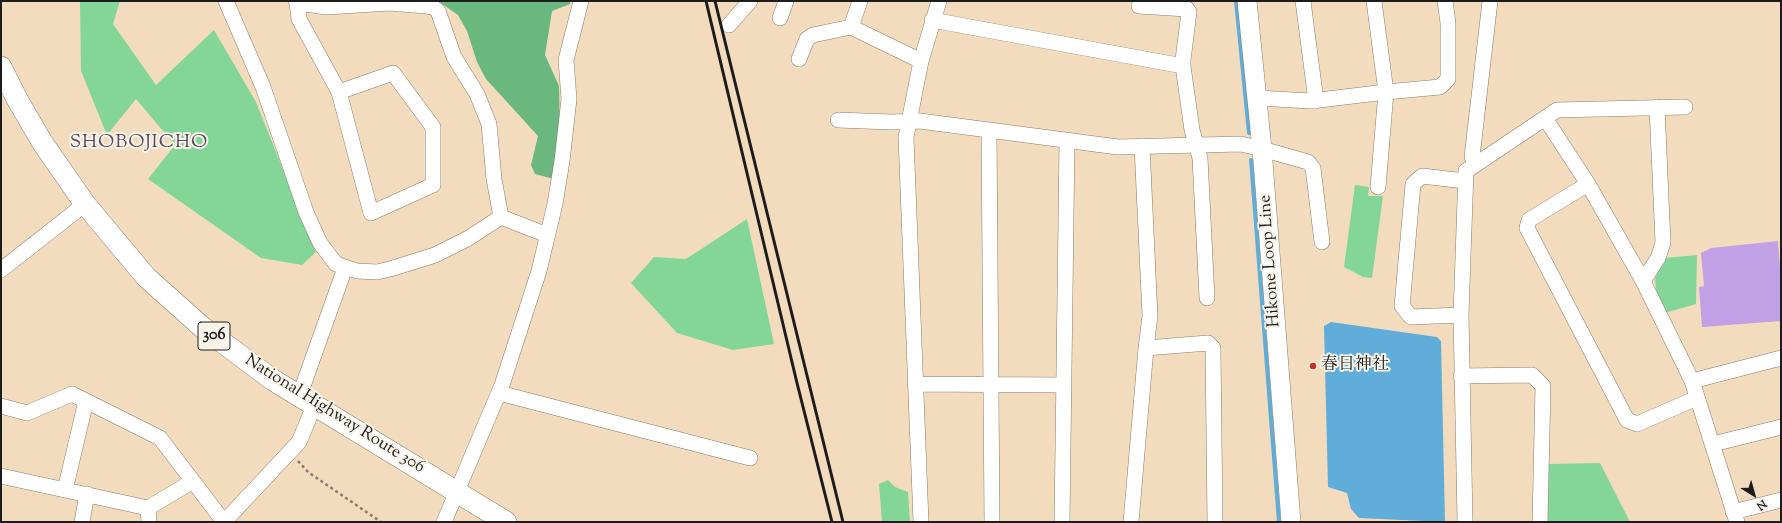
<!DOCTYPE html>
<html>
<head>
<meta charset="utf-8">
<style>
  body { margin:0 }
  #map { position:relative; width:1782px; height:523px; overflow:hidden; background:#f3dcbd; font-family:"Sorts Mill Goudy",serif }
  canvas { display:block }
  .frame { position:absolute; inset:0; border:2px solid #1c1c1c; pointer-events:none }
  .north { position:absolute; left:1734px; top:475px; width:40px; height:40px; -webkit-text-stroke:3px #f7f3e8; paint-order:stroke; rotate:143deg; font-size:11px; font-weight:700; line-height:16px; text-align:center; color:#1c1c1c }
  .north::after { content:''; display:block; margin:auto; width:14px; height:18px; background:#1c1c1c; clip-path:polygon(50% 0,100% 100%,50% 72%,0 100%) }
</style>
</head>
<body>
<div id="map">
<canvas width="1782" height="523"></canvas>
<div class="frame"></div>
<div class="north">N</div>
</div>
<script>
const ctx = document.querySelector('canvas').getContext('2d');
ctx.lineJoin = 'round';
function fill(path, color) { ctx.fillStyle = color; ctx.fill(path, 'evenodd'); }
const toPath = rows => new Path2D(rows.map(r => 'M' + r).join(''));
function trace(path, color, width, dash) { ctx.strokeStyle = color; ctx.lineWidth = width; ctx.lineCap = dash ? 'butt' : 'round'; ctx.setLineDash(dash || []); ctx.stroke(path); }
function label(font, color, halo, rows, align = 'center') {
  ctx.font = font + ' "Sorts Mill Goudy","Noto Serif JP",serif'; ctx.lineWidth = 4; ctx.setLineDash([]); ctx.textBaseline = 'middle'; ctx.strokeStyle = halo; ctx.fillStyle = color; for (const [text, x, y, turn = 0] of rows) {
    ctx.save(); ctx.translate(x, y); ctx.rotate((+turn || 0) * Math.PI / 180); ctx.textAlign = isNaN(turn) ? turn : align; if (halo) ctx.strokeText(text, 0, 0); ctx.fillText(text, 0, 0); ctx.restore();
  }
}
const green = toPath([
  [80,1,120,1,113,24,156,85,214,30,256,102,316,252,302,265,261,258,148,179,175,145,136,99,107,135,81,71],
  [1355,185,1369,187,1368,196,1383,196,1372,278,1363,277,1344,267],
  [747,219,774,344,733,350,677,333,631,283,654,257,686,259],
  [1697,255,1696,304,1665,313,1657,296,1655,279,1664,258],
  [1600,463,1630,522,1546,522,1548,464],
  [888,480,895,487,908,492,910,522,882,522,879,484]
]);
const forest = toPath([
  [438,1,570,1,570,4,552,11,545,55,559,86,560,136,554,179,535,174,531,165,538,136,486,79,477,62,467,31,458,15]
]);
const water = toPath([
  [1331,322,1437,337,1441,341,1445,522,1359,518,1351,509,1347,493,1328,487,1324,326]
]);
const stream = toPath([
  [1236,1,1249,133],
  [1251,160,1279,522]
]);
const building = toPath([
  [1778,241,1781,281,1781,321,1702,327,1699,287,1704,286,1701,253,1711,248]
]);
const path = toPath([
  [298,461,308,472,381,522]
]);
const minor = toPath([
  [226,1,263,87,306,212,320,243,336,264,357,271,377,272,390,269,435,255,467,239,501,217],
  [296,1,297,3,327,7,390,3,426,6,433,7,438,11,454,57,477,94,489,124,494,179,501,217],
  [860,1,851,27,921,61],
  [1303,1,1316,101],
  [1374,1,1386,92,1378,187],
  [297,3,299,19,339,92,371,213,433,185,433,127,393,73,339,92],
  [1139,6,1187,9,1189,12,1183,60,1183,66],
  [780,18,786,1],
  [932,20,1183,66,1192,130,1200,158,1207,298],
  [729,25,750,1],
  [799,59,807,39,813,35,851,27],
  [1257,98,1311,101,1386,92,1440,87,1448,79,1448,23,1445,1],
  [1545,118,1588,184,1643,281,1692,381,1737,522],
  [838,120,891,122,920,121,1118,147,1241,144,1262,149,1308,162,1313,168,1322,242],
  [989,130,992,522],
  [1142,146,1150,316,1146,348,1208,343,1213,348,1215,522],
  [1477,163,1472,157,1490,1],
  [1588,184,1529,220,1527,228,1627,420,1637,424,1697,398],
  [501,217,547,235],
  [1,270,85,204],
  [1643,281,1658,258,1663,243,1657,107],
  [1461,315,1411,317,1402,306,1413,184,1422,176,1465,181],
  [1461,376,1532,375,1543,386,1540,522],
  [1692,381,1781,358],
  [915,384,1064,385],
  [499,393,750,458],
  [299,397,345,268],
  [1,406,27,413,72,394,160,438,224,522],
  [1713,444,1781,427],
  [1,476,148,508,193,481],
  [65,490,86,401],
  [148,508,149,522],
  [1733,512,1781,500],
  [82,522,87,494],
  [224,522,299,442,314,406],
  [444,522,502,385,539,271,555,204,562,161,569,99,566,60,581,1],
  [921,522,906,137,921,61,939,1],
  [1062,522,1067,141],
  [1131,522,1146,348],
  [1465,522,1461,315,1466,171,1557,110,1685,107]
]);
const major = toPath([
  [1247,1,1262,149,1291,522]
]);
const highway = toPath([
  [1,67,17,99,42,142,85,204,146,277,202,327,273,380,506,522]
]);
const rail = toPath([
  [706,1,797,383,832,522],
  [715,1,843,522]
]);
const markers = [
  [1313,366,4,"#c8321e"]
];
const shields = [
  [214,336,32]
];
const shieldNames = [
  ["306",214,336]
];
const streetNames = [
  ["Hikone Loop Line",1271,261,-94],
  ["National Highway Route 306",334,415,32]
];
const poiNames = [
  ["春日神社",1321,366]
];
const quarterNames = [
  ["SHOBOJICHO",139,144]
];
fill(green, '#83d698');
fill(forest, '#6ab780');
fill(water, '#61adda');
trace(stream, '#61adda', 4);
fill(building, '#c2a0e5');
trace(minor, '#887c6c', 16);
trace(major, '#887c6c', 20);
trace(highway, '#887c6c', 22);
trace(path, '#887c6c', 2.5, [3, 3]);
trace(minor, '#fff', 15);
trace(major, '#fff', 19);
trace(highway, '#fff', 21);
trace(rail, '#1c1c1c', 3);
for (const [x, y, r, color] of markers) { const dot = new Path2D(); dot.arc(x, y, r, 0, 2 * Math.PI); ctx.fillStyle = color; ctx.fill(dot); trace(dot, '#f7f3e8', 1.5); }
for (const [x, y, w] of shields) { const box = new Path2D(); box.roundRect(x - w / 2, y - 14, w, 28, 3); ctx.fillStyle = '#f7f3e8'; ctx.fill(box); trace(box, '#1c1c1c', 1); }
label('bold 16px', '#1c1c1c', null, shieldNames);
label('17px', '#1c1c1c', '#f7f3e8', streetNames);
label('17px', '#1c1c1c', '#f7f3e8', poiNames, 'left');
ctx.letterSpacing = '1px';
label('19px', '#564a62', '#f7f3e8', quarterNames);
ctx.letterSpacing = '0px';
</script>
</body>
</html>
